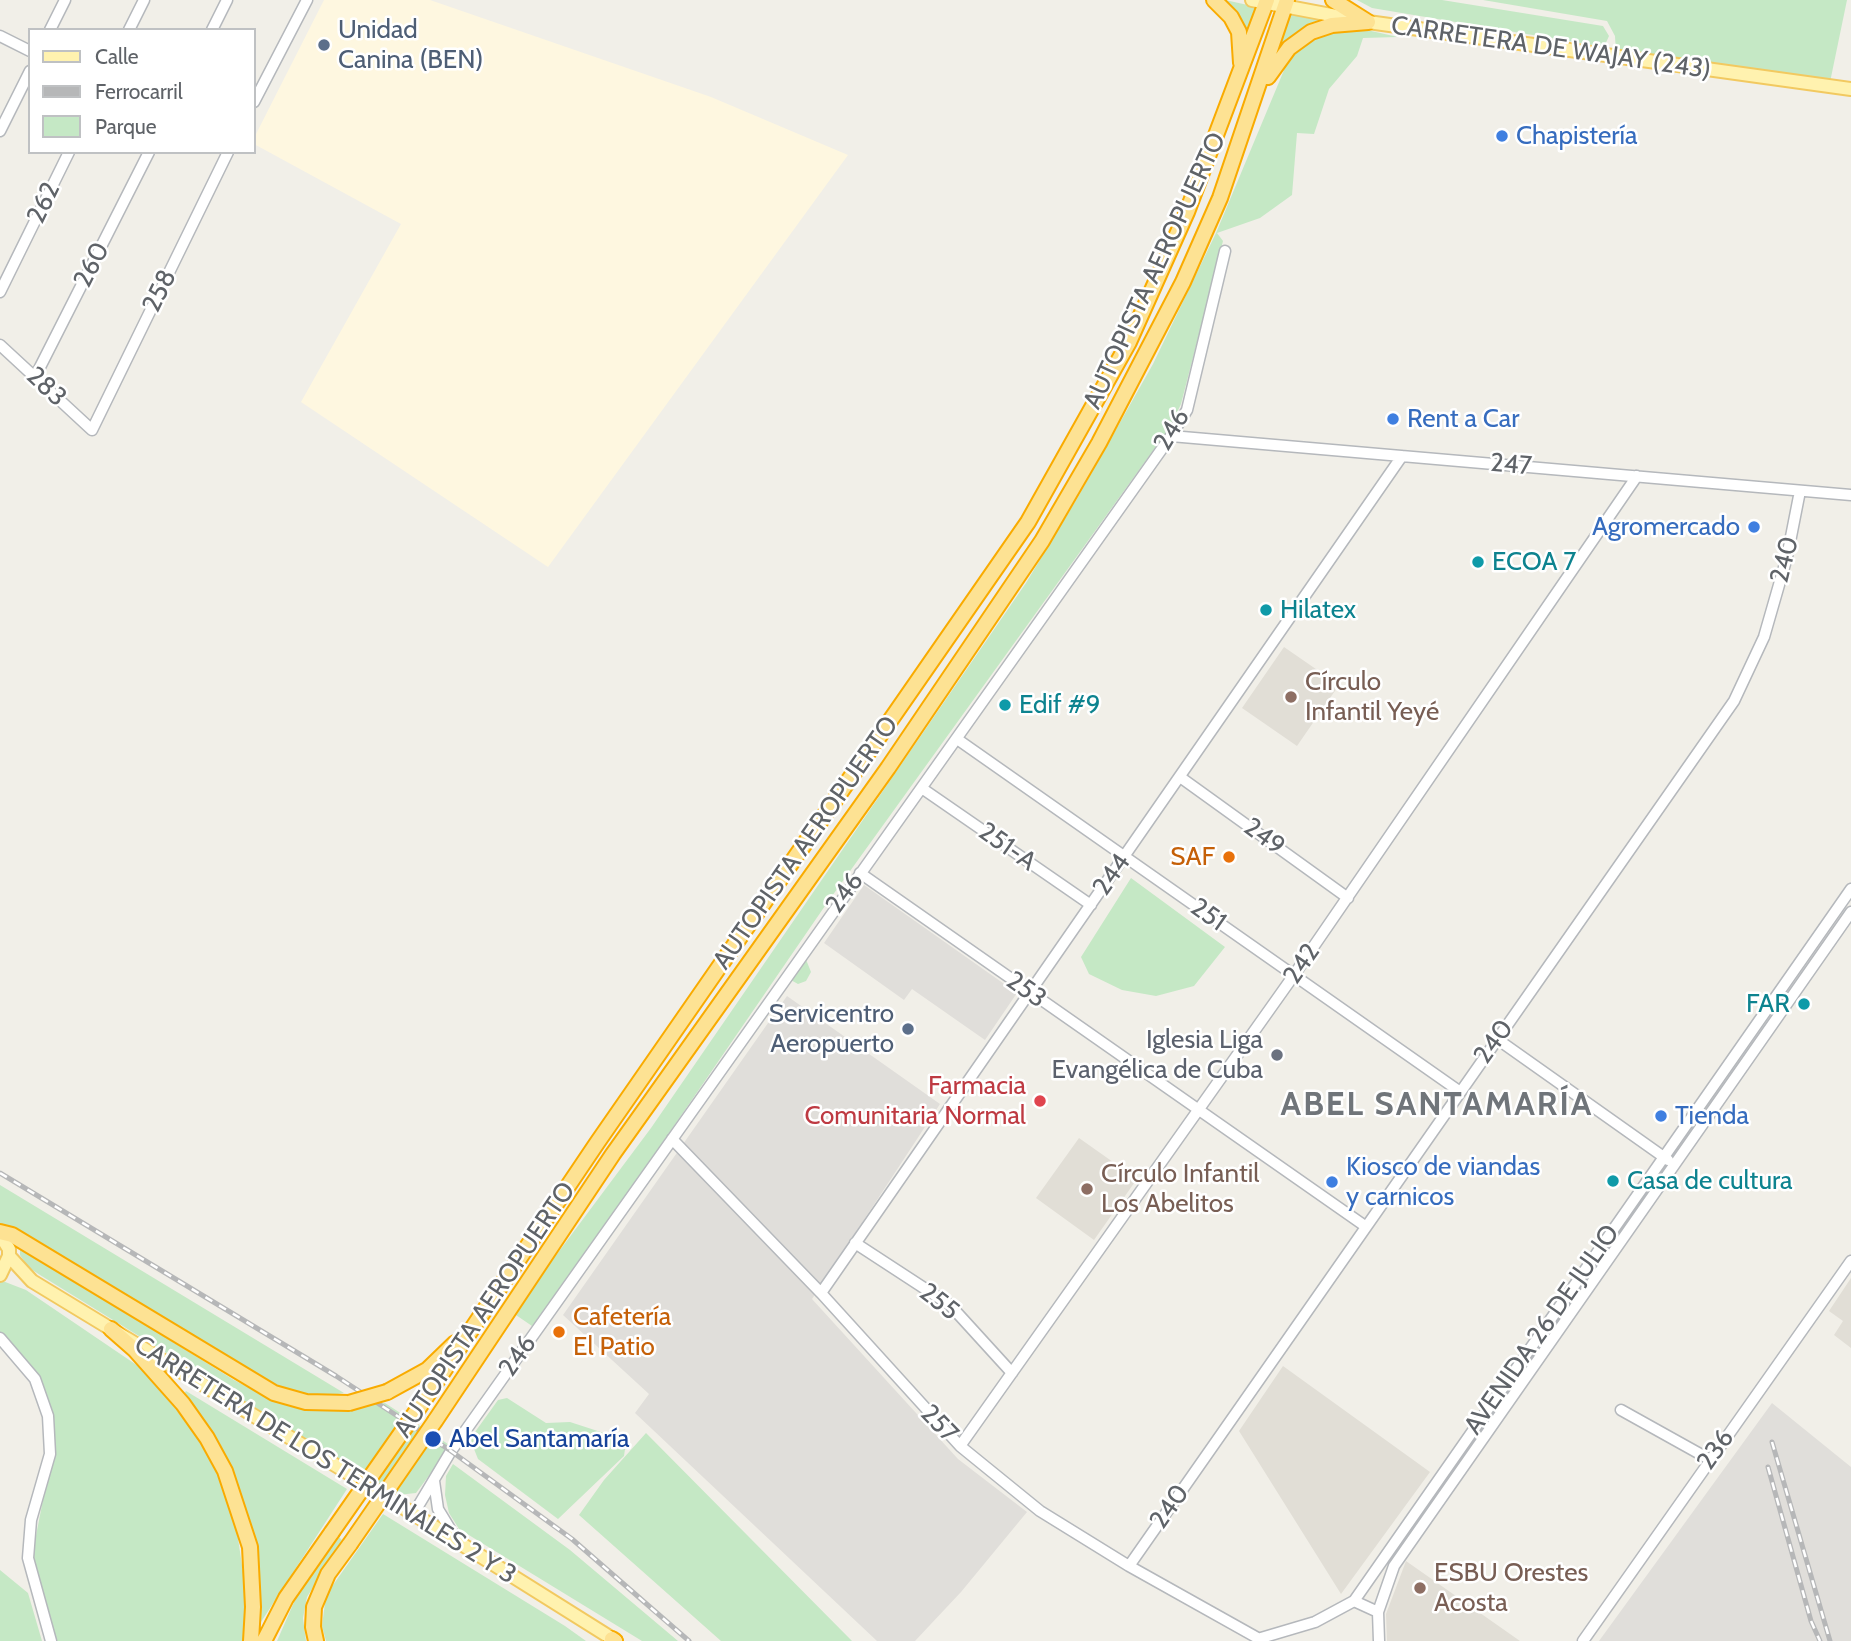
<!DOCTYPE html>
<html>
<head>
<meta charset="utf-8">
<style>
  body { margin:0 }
  #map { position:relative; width:1851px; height:1641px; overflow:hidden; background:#f1efe8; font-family:Cabin,sans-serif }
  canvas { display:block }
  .legend { position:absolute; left:28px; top:28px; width:228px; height:126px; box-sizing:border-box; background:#fff; border:2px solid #bfc1c3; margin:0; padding:9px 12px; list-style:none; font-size:21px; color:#5f6368 }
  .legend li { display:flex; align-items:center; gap:14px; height:35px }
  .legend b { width:35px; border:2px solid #bfc1c3 }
</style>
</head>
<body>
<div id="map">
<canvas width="1851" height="1641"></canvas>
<ul class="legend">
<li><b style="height:9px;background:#fff2af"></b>Calle</li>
<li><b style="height:9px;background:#b6b7b8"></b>Ferrocarril</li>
<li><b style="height:19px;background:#c5e8c5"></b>Parque</li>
</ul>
</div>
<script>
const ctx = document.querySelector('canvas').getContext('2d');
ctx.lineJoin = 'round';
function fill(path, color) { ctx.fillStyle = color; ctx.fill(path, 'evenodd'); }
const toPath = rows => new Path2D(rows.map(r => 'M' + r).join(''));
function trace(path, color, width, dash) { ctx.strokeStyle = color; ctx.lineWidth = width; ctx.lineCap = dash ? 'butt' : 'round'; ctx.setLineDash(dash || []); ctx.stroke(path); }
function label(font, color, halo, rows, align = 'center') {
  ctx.font = font + ' Cabin,sans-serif'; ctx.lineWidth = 5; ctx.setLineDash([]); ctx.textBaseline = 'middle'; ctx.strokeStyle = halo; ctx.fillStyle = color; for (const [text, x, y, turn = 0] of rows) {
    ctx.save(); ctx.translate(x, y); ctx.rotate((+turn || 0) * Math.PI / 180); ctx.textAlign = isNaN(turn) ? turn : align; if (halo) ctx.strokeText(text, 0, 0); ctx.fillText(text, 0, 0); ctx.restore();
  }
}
const commercial = toPath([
  [324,0,430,0,711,97,848,155,548,567,301,402,401,224,254,144,254,138]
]);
const industrial = toPath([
  [864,885,1017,993,985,1040,912,989,904,1000,824,943],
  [787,996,940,1104,812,1299,958,1459,1027,1512,961,1592,915,1641,877,1641,635,1413,649,1394,563,1315],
  [1772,1403,1851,1467,1851,1641,1599,1641]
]);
const education = toPath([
  [1284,647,1339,685,1297,746,1242,708],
  [1079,1138,1137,1179,1094,1240,1036,1198],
  [1851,1278,1851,1348,1834,1335,1843,1321,1829,1311],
  [1283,1366,1430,1472,1341,1594,1239,1431],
  [1406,1561,1520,1641,1387,1641,1386,1614]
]);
const green = toPath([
  [1225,0,1257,7,1246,35,1238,16],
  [1357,0,1442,0,1603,26,1609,36,1604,47,1372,8],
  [1483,0,1847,0,1829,87,1616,56,1615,36,1607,21],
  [1288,14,1329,21,1301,30,1273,60],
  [1358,28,1398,37,1363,38,1357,56,1329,89,1314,134,1297,133,1292,195,1260,218,1217,233,1223,241,1181,404,1170,427,827,903,595,1241,532,1326,513,1313,651,1128,1026,583,1078,497,1153,364,1216,233,1287,63,1300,47,1314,37],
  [1131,878,1225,947,1194,986,1156,996,1122,990,1089,974,1081,957],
  [805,957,811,972,806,981,798,984,789,979],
  [0,1185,344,1393,320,1397,265,1382,0,1223],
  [20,1247,234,1380,268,1398,288,1406,331,1411,385,1403,451,1446,416,1493,397,1495,40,1275,28,1267,20,1255],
  [0,1280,26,1290,141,1368,199,1437,222,1480,236,1525,246,1592,243,1641,55,1641,32,1556,51,1459,42,1386,26,1360,0,1332],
  [186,1391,347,1489,261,1622,258,1622,258,1562,241,1492,216,1441,183,1395],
  [507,1398,546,1423,570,1422,610,1435,625,1449,624,1456,558,1519,478,1459,470,1439,498,1400],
  [646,1433,852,1641,721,1641,579,1515,604,1480],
  [453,1464,570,1550,678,1641,642,1641,459,1529,449,1513,445,1495,446,1476],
  [383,1514,565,1626,586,1641,326,1641,322,1626,326,1595],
  [339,1537,342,1540,307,1597,303,1618,306,1641,277,1641,295,1600],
  [0,1570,28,1593,42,1641,0,1641]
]);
const minor = toPath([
  [50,30,65,0],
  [129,30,144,0],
  [212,30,227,0],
  [0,36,30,51],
  [254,102,307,0],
  [0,131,30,71],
  [0,292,69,152],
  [0,345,92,430,228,152],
  [35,377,149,152],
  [1171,436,1851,495],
  [957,739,1459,1091],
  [1180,777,1348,898],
  [923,789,1091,905],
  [860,873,1365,1226],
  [1497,1039,1668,1160],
  [672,1139,821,1293,960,1446,1040,1511,1129,1566,1263,1641],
  [855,1243,950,1305,1012,1373],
  [821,1293,1402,456],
  [0,1338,35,1379,48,1416,50,1454,31,1520,28,1558,51,1641],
  [1621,1410,1709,1459],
  [960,1446,1294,975,1637,476],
  [434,1481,438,1509,455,1537],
  [414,1513,451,1451,1171,436,1187,410,1225,251],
  [1129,1566,1734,701,1764,637,1787,557,1800,491],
  [1354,1601,1378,1612],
  [1261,1638,1315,1622,1354,1601,1851,889],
  [1379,1641,1378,1612,1394,1566,1851,912],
  [1583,1641,1851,1261]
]);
const major = toPath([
  [1252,0,1368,22,1851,89],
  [0,1235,9,1249,9,1256,0,1275],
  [9,1256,32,1281,345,1471,616,1641]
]);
const highway = toPath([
  [1214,0,1231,17,1239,32,1241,63],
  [1333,0,1368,22],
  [1268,77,1289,48,1311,32,1332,25,1368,22],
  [0,1232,12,1235,274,1393,306,1402,349,1403],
  [111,1329,135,1350,183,1404,207,1438,225,1471,250,1547,253,1607,251,1641],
  [387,1392,427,1370,455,1343],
  [418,1409,597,1143,1028,522,1129,342,1187,212,1267,0],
  [435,1421,613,1154,888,768,1042,541,1099,443,1183,282,1220,198,1287,0],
  [612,1639,615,1641],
  [264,1641,286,1598,332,1532],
  [316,1641,313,1627,314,1607,328,1574,350,1544]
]);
const rail = toPath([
  [0,1173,336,1376,451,1451,572,1539,689,1641],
  [1772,1442,1830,1641],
  [1768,1467,1811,1621,1820,1641]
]);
const highwayBridge = toPath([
  [349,1403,387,1392],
  [332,1532,418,1409],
  [350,1544,435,1421]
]);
const markers = [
  [324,45,7,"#5c6f8a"],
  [1502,136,7,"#3f7fe0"],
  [1393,419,7,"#3f7fe0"],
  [1754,527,7,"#3f7fe0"],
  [1478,562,7,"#0f9aa8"],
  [1266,610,7,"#0f9aa8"],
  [1291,697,7,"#8d6e63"],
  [1005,705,7,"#0f9aa8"],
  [1229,857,7,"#e8710a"],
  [1804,1004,7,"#0f9aa8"],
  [908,1029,7,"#5c6f8a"],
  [1277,1055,7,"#6b7280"],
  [1040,1101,7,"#e0444e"],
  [1661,1116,7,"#3f7fe0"],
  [1613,1181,7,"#0f9aa8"],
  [1332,1182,7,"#3f7fe0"],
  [1087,1189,7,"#8d6e63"],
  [559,1332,7,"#e8710a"],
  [433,1439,9,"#1a4fb4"],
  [1420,1588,7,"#8d6e63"]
];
const serviceNames = [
  ["Unidad",338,30],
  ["Canina (BEN)",338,60],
  ["Servicentro",894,1014,"right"],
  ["Aeropuerto",894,1044,"right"]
];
const streetNames = [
  ["CARRETERA DE WAJAY (243)",1551,48,8],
  ["262",44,203,-64],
  ["260",92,265,-63],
  ["AUTOPISTA AEROPUERTO",1155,271,-65],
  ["258",160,291,-64],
  ["283",46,387,43],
  ["246",1172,430,-59],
  ["247",1511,465,5],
  ["240",1785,560,-76],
  ["249",1264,837,36],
  ["AUTOPISTA AEROPUERTO",806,843,-55],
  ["251-A",1007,847,35],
  ["244",1112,875,-55],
  ["246",845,893,-54],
  ["251",1208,915,35],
  ["242",1302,964,-55],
  ["253",1026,990,35],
  ["240",1494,1042,-54],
  ["255",939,1302,38],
  ["AUTOPISTA AEROPUERTO",485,1310,-56],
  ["AVENIDA 26 DE JULIO",1542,1330,-55],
  ["246",518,1356,-55],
  ["257",939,1424,46],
  ["236",1716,1450,-55],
  ["CARRETERA DE LOS TERMINALES 2 Y 3",325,1460,32],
  ["240",1170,1507,-55]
];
const shopNames = [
  ["Chapistería",1516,136],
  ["Rent a Car",1407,419],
  ["Agromercado",1740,527,"right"],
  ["Tienda",1675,1116],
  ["Kiosco de viandas",1346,1167],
  ["y carnicos",1346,1197]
];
const cultureNames = [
  ["ECOA 7",1492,562],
  ["Hilatex",1280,610],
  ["Edif #9",1019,705],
  ["FAR",1790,1004,"right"],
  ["Casa de cultura",1627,1181]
];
const educationNames = [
  ["Círculo",1305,682],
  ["Infantil Yeyé",1305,712],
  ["Círculo Infantil",1101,1174],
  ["Los Abelitos",1101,1204],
  ["ESBU Orestes",1434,1573],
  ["Acosta",1434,1603]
];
const foodNames = [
  ["SAF",1215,857],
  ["Cafetería",573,1317,"left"],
  ["El Patio",573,1347,"left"]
];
const worshipNames = [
  ["Iglesia Liga",1263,1040],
  ["Evangélica de Cuba",1263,1070]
];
const healthNames = [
  ["Farmacia",1026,1086],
  ["Comunitaria Normal",1026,1116]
];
const transitNames = [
  ["Abel Santamaría",449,1439]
];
const districtNames = [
  ["ABEL SANTAMARÍA",1437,1105]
];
fill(commercial, '#fef7e0');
fill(industrial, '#e0deda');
fill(education, '#e1ded6');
fill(green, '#c5e8c5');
trace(minor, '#b5b8bc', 13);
trace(major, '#f2c960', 16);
trace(highway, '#f9ab00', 18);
trace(minor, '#fff', 10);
trace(major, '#fff2af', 12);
trace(highway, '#fde293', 14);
trace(rail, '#b6b7b8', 5);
trace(rail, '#fff', 2.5, [8]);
trace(highwayBridge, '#f9ab00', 18, []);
trace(highwayBridge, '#fde293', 14);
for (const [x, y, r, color] of markers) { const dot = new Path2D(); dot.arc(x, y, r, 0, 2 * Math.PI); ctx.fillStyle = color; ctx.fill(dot); trace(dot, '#fff', 2.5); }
label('26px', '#4e5e75', '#fff', serviceNames, 'left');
label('26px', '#5f6368', '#fff', streetNames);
label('26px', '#366cbe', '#fff', shopNames, 'left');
label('26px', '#0d838f', '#fff', cultureNames, 'left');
label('26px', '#785e54', '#fff', educationNames, 'left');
label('26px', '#c56008', '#fff', foodNames, 'right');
label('26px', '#5b616d', '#fff', worshipNames, 'right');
label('26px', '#be3a42', '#fff', healthNames, 'right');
label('26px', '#164399', '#fff', transitNames, 'left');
ctx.letterSpacing = '2px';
label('bold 33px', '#70757a', '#fff', districtNames);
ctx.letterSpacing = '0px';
</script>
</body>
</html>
